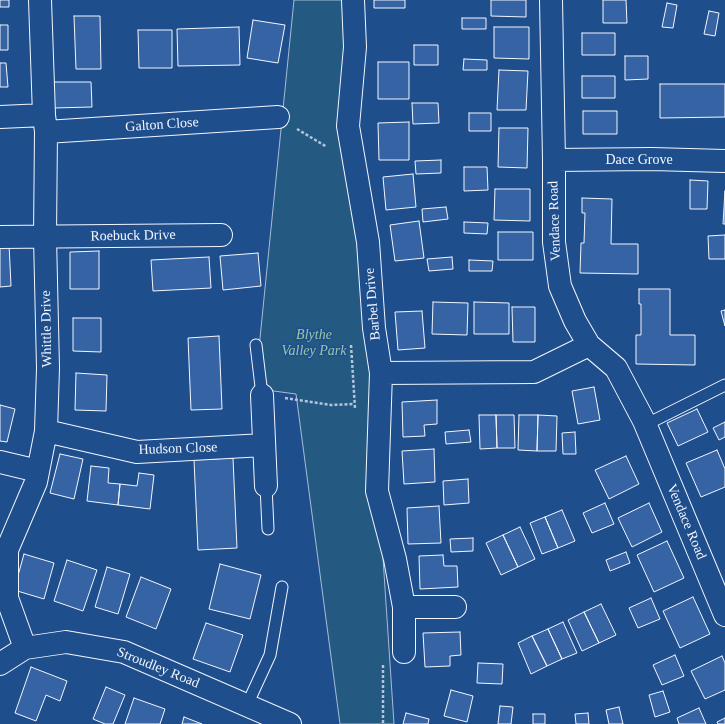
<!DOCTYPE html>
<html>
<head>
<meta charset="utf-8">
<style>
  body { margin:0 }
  canvas { display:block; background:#1f4e8c }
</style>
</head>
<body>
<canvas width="725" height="724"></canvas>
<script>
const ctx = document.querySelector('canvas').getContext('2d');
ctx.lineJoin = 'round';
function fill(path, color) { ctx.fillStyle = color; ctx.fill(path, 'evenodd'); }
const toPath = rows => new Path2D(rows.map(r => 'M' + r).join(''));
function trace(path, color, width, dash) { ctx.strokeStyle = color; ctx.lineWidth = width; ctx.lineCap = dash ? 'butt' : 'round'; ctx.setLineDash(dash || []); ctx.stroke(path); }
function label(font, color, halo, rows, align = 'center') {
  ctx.font = font + ' Georgia,serif'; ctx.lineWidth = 3; ctx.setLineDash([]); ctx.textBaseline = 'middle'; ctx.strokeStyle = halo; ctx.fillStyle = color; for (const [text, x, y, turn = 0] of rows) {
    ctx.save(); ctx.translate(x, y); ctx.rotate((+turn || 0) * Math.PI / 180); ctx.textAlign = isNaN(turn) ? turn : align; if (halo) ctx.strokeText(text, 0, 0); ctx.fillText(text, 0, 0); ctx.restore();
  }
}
const green = toPath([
  [294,0,346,0,394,724,340,724,296,394,266,390,258,358,294,0]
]);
const building = toPath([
  [0,0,9,0,9,7,0,7,0,0],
  [374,0,405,0,405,8,374,8,374,0],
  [491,0,526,0,526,17,491,16,491,0],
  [603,0,626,0,627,23,603,23,603,0],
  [667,3,677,5,673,28,662,27,667,3],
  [709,11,719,13,715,36,704,34,709,11],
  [74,16,100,16,101,69,76,69,74,16],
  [462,18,486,18,486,29,462,29,462,18],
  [253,20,285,25,278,63,247,58,253,20],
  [0,25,8,25,8,50,0,50,0,25],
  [239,27,240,65,178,66,177,29,239,27],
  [494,27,529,27,529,59,494,58,494,27],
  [138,30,172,30,172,68,139,68,138,30],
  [582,33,615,33,615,55,582,55,582,33],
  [414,45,438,45,438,65,414,65,414,45],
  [625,56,648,56,648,79,625,80,625,56],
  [464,59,487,60,487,70,463,70,464,59],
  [378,62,409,62,409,99,378,99,378,62],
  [0,63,6,63,8,87,0,87,0,63],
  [499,70,528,71,526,110,497,110,499,70],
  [582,76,615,76,615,98,582,98,582,76],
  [52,82,91,82,92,107,53,108,52,82],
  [660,84,725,84,725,117,660,118,660,84],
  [412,103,438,103,439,123,413,124,412,103],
  [583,111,617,111,617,134,583,134,583,111],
  [469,113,491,113,491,131,469,131,469,113],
  [409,122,409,160,379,160,378,123,409,122],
  [499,128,528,128,527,168,498,167,499,128],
  [441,160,441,173,416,174,415,161,441,160],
  [464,167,487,167,488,190,464,191,464,167],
  [413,174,416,207,386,210,383,177,413,174],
  [690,180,708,181,707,209,690,209,690,180],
  [495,189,530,189,530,221,494,220,495,189],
  [725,191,725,224,723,224,725,191],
  [582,198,612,199,611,244,638,244,638,274,580,273,581,243,584,243,585,213,582,213,582,198],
  [446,207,448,219,423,222,422,209,446,207],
  [419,221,424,258,395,261,390,225,419,221],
  [464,222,488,223,487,234,464,233,464,222],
  [498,232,533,232,533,260,498,260,498,232],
  [725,235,725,259,709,259,708,236,725,235],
  [0,244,9,244,11,286,0,287,0,244],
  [99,251,99,289,70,289,70,252,99,251],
  [258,253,261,286,223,290,220,256,258,253],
  [209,257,211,288,153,291,151,260,209,257],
  [452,257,453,269,429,271,427,259,452,257],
  [469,260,493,261,492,271,469,271,469,260],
  [639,289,670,289,670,335,695,335,695,365,636,364,636,335,641,335,641,304,639,304,639,289],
  [433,302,468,303,467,335,432,334,433,302],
  [474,302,509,303,509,334,474,334,474,302],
  [512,307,535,307,535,342,513,342,512,307],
  [725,310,725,326,721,311,725,310],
  [422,311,425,348,398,350,395,312,422,311],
  [73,318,101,318,101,352,73,351,73,318],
  [219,336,222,409,191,410,188,338,219,336],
  [76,373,107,375,106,411,75,410,76,373],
  [594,387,600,420,578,424,572,391,594,387],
  [437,400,437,424,424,425,425,436,403,437,402,402,437,400],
  [0,405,15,409,7,442,0,441,0,405],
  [697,409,708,432,678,446,667,423,697,409],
  [479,415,496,415,497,448,480,449,479,415],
  [496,415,514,415,515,448,497,448,496,415],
  [519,415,538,415,537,451,518,450,519,415],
  [538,415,557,416,556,451,537,451,538,415],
  [725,422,725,437,719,440,713,428,725,422],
  [469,430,471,442,446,444,445,432,469,430],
  [575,432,576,454,563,454,562,433,575,432],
  [434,449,435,482,404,484,402,451,434,449],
  [717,450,725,469,725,487,701,497,686,463,717,450],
  [60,454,83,459,74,499,50,493,60,454],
  [626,456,639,484,609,499,595,470,626,456],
  [233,458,237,548,198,550,194,460,233,458],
  [91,466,109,468,108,483,120,484,118,505,87,501,91,466],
  [139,473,154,475,150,509,118,505,120,484,137,486,139,473],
  [468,479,469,503,444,505,443,481,468,479],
  [605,503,614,524,592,533,583,513,605,503],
  [649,503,662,532,632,547,618,518,649,503],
  [439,506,441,543,408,544,407,508,439,506],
  [562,510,575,541,558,548,545,517,562,510],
  [545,517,558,548,542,554,530,523,545,517],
  [520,527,535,559,518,567,503,535,520,527],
  [503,535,518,567,501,575,486,543,503,535],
  [473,538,473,551,451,552,450,539,473,538],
  [667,541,684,578,654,592,637,555,667,541],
  [626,552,630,563,610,571,606,560,626,552],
  [24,554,54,563,44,599,14,590,24,554],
  [443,555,444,566,457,566,458,587,420,589,419,556,443,555],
  [67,560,97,570,83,611,54,601,67,560],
  [220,564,261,575,250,619,209,609,220,564],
  [107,567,130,574,118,614,95,607,107,567],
  [141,577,171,589,156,629,126,617,141,577],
  [693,597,710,634,680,648,663,611,693,597],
  [651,598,660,619,638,628,629,608,651,598],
  [601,604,616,635,599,643,584,612,601,604],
  [584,612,599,643,582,651,568,620,584,612],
  [563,622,577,653,562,659,548,629,563,622],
  [206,623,243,635,230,672,193,659,206,623],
  [548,629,562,659,547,666,532,636,548,629],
  [460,632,461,655,450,656,450,666,425,667,423,633,460,632],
  [532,636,547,666,531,674,518,643,532,636],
  [675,655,684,676,662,685,653,665,675,655],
  [722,656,725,663,725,690,705,699,691,671,722,656],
  [478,663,503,664,502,684,477,683,478,663],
  [31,667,67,681,60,701,46,695,36,721,15,713,31,667],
  [106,687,125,695,113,724,105,724,93,719,106,687],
  [451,690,473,696,467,722,444,716,451,690],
  [663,691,670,712,655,717,649,695,663,691],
  [134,698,165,709,160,724,125,724,134,698],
  [500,706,513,707,511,724,498,724,500,706],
  [619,707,623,724,609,724,606,710,619,707],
  [699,708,706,724,679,724,677,718,699,708],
  [406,713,429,719,428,724,403,724,406,713],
  [588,713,589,724,576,724,575,714,588,713],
  [533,714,545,714,545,724,533,724,533,714],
  [184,717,202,724,182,724,184,717],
  [725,718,725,724,718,724,717,722,725,718]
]);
const path = toPath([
  [297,129,327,147],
  [351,345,355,408],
  [285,398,331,405,354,404],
  [383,665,383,724]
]);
const lane = toPath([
  [256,345,262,395],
  [645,425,725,385],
  [266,486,268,529],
  [247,705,270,655,282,587]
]);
const street = toPath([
  [353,0,355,47,348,126,368,242,374,328,381,373,377,491,395,559,404,607,404,652],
  [551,0,554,160,554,242,560,286,575,321,589,345,616,368,644,421,725,615],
  [0,117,44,115],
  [46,132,278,117],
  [554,160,652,159,725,161],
  [0,237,221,235],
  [381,373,534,372,589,345],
  [262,395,266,486],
  [46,431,137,452,264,445],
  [0,462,38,471],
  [404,607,455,607],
  [25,648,7,598,7,550,36,482,46,431,48,368,45,237,46,132,44,115,40,0],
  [0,664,25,648,66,642,124,652,290,724]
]);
const streetNames = [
  ["Galton Close",162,125,-4],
  ["Dace Grove",639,160],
  ["Vendace Road",555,221,-92],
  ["Roebuck Drive",133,236,-1],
  ["Barbel Drive",373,304,-95],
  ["Whittle Drive",47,329,-91],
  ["Hudson Close",178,449,-2],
  ["Vendace Road",686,522,67],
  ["Stroudley Road",158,668,22]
];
const parkNames = [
  ["Blythe",314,335],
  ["Valley Park",314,351]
];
fill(green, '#245a82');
trace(green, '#a8bbd7', 1);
fill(building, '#3563a3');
trace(building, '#f2f6ff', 1);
trace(lane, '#f2f6ff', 13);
trace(street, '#f2f6ff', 24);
trace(path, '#b3c4dc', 2.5, [3, 2]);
trace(lane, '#1f4e8c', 11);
trace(street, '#1f4e8c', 22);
label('14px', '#f2f6ff', '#1f4e8c', streetNames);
label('italic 14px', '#97c8a6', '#1f4e8c', parkNames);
</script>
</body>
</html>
